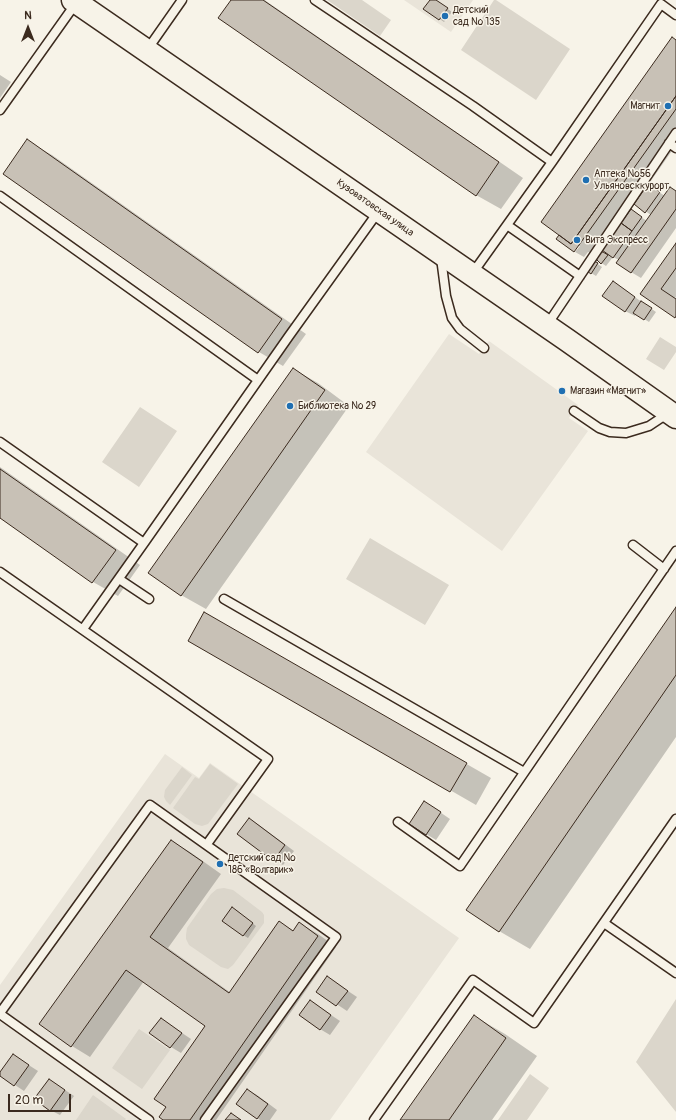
<!DOCTYPE html>
<html>
<head>
<meta charset="utf-8">
<style>
  body { margin:0 }
  #map { position:relative; width:676px; height:1120px; overflow:hidden; background:#f7f3e8; font-family:Pangolin,sans-serif }
  canvas { display:block }
  .north { position:absolute; left:8px; top:8px; width:40px; height:40px; -webkit-text-stroke:3px #f7f3e8; paint-order:stroke; rotate:0deg; font-size:11px; font-weight:700; line-height:16px; text-align:center; color:#3b2a1e }
  .north::after { content:''; display:block; margin:auto; width:14px; height:18px; background:#3b2a1e; clip-path:polygon(50% 0,100% 100%,50% 72%,0 100%) }
  .scale { position:absolute; left:8px; top:1094px; width:63px; height:18px; box-sizing:border-box; border:2px solid #3b2a1e; border-top:0; padding-left:5px; font-size:12px; line-height:14px; white-space:nowrap; color:#3b2a1e; -webkit-text-stroke:3px #f7f3e8; paint-order:stroke }
</style>
</head>
<body>
<div id="map">
<canvas width="676" height="1120"></canvas>
<div class="north">N</div>
<div class="scale">20 m</div>
</div>
<script>
const ctx = document.querySelector('canvas').getContext('2d');
ctx.lineJoin = 'round';
function fill(path, color) { ctx.fillStyle = color; ctx.fill(path, 'evenodd'); }
const toPath = rows => new Path2D(rows.map(r => 'M' + r).join(''));
function trace(path, color, width, dash) { ctx.strokeStyle = color; ctx.lineWidth = width; ctx.lineCap = dash ? 'butt' : 'round'; ctx.setLineDash(dash || []); ctx.stroke(path); }
function label(font, color, halo, rows, align = 'center') {
  ctx.font = font + ' Pangolin,sans-serif'; ctx.lineWidth = 3; ctx.setLineDash([]); ctx.textBaseline = 'middle'; ctx.strokeStyle = halo; ctx.fillStyle = color; for (const [text, x, y, turn = 0] of rows) {
    ctx.save(); ctx.translate(x, y); ctx.rotate((+turn || 0) * Math.PI / 180); ctx.textAlign = isNaN(turn) ? turn : align; if (halo) ctx.strokeText(text, 0, 0); ctx.fillText(text, 0, 0); ctx.restore();
  }
}
const built = toPath([
  [404,0,473,0,451,32],
  [449,334,479,354,489,341,578,405,569,418,588,431,502,551,366,452],
  [165,754,199,778,210,763,459,938,330,1120,0,1120,0,985]
]);
const green = toPath([
  [327,0,362,0,391,20,380,36],
  [494,0,496,0,570,49,536,100,461,50],
  [660,337,676,347,676,352,664,370,646,359],
  [140,407,177,431,139,487,102,462],
  [370,538,449,585,425,625,346,579],
  [210,764,238,784,208,824,202,826,195,824,173,808,195,777,199,779],
  [182,767,192,775,170,805,166,801,164,797,165,790],
  [224,888,233,890,262,912,264,915,264,923,233,965,228,969,221,967,189,945,186,939,186,935,187,928,211,894,217,889],
  [676,999,676,1112,636,1062],
  [139,1029,170,1050,142,1089,112,1068],
  [530,1074,549,1088,527,1120,498,1120],
  [93,1095,126,1119,125,1120,76,1120]
]);
const shadow = toPath([
  [232,0,265,0,266,1,523,178,501,209,476,195],
  [431,0,435,0,452,12,444,22,425,9],
  [676,41,676,145,648,185,665,196,676,192,676,228,641,278,631,272,619,260,613,257,606,266,597,260,597,257,588,252,584,257,575,252,580,246,577,246],
  [635,204,651,215,647,221,630,210],
  [603,249,610,254,600,253],
  [0,75,11,82,0,98],
  [27,141,52,155,306,334,283,366,259,352],
  [676,245,676,297,675,298,676,299,676,317,642,293],
  [595,262,602,267,596,276,588,271],
  [622,288,656,312,649,322,636,314,635,316,625,311],
  [293,369,318,383,349,406,206,609,181,595],
  [0,467,140,565,118,596,93,582,0,517],
  [676,609,676,737,530,949,499,931],
  [205,614,491,778,476,805,189,640],
  [434,808,450,819,436,840,426,834],
  [249,819,259,825,294,851,283,865,273,860],
  [171,841,190,852,221,874,168,948,231,993,280,923,294,931,299,923,318,934,336,947,216,1120,165,1120,168,1107,207,1026,144,981,90,1057,72,1046],
  [236,911,256,926,248,938,243,935],
  [327,977,357,997,347,1011,317,991],
  [310,1001,340,1021,330,1035,320,1029],
  [474,1016,505,1034,537,1056,492,1120,401,1120],
  [161,1019,191,1039,181,1053,171,1047,151,1033],
  [13,1055,38,1071,24,1091,0,1075],
  [50,1080,74,1096,60,1115,50,1110],
  [247,1090,257,1095,277,1110,270,1120,260,1120,257,1118]
]);
const building = toPath([
  [231,0,263,0,499,162,476,196,218,18,231,0],
  [430,0,436,0,448,8,439,20,423,9,430,0],
  [672,37,676,40,676,96,571,244,541,222,672,37],
  [676,96,676,109,574,252,556,239,559,235,571,244,676,96],
  [27,139,282,319,258,353,3,174,27,139],
  [648,184,660,192,645,213,634,204,648,184],
  [670,187,676,191,676,209,631,273,616,263,670,187],
  [631,209,642,217,632,231,621,223,631,209],
  [621,223,632,231,613,258,602,250,621,223],
  [676,243,676,268,661,289,676,299,676,316,675,318,640,294,676,243],
  [600,252,603,252,608,255,601,264,597,260,596,258,600,252],
  [594,261,598,263,591,274,587,271,594,261],
  [613,281,635,297,625,312,602,296,613,281],
  [641,301,652,308,644,320,633,313,641,301],
  [293,368,325,390,181,596,148,573,293,368],
  [0,469,116,550,92,583,0,518,0,469],
  [676,607,676,675,499,932,466,910,676,607],
  [204,612,467,763,450,792,188,641,204,612],
  [424,801,441,812,426,835,409,824,424,801],
  [249,818,285,845,273,861,237,834,249,818],
  [171,840,203,862,150,937,229,993,279,921,293,931,299,922,318,936,190,1120,163,1120,159,1117,166,1107,154,1099,205,1026,126,970,71,1047,39,1024,171,840],
  [232,907,253,923,243,936,222,921,232,907],
  [327,976,348,991,336,1006,316,992,327,976],
  [310,1000,331,1015,320,1030,299,1015,310,1000],
  [474,1015,506,1038,449,1120,400,1120,474,1015],
  [161,1018,182,1033,170,1048,149,1033,161,1018],
  [13,1054,29,1065,14,1086,0,1076,0,1072,13,1054],
  [49,1079,65,1090,50,1111,34,1099,49,1079],
  [247,1089,268,1104,257,1119,236,1104,247,1089],
  [231,1113,241,1120,225,1120,231,1113]
]);
const lane = toPath([
  [315,0,473,106,552,162],
  [147,50,182,0],
  [0,110,76,3],
  [669,143,676,148],
  [0,196,258,380],
  [507,225,580,276],
  [441,258,446,296,452,318,460,329,484,348],
  [472,274,552,162,661,4,676,15],
  [547,325,676,133],
  [574,411,599,428,610,432,626,433,649,426,667,414],
  [0,442,144,543,289,336,378,212],
  [633,545,664,569],
  [0,572,268,759,207,844],
  [119,579,149,599],
  [224,599,524,772],
  [83,629,144,543],
  [398,822,460,866,676,551],
  [604,923,676,973],
  [0,1013,150,805,336,937,205,1120],
  [0,1014,149,1120],
  [374,1120,473,980,534,1023,676,819]
]);
const secondary = toPath([
  [73,0,567,340,676,417]
]);
const markers = [
  [445,16,4,"#1f6fb2"],
  [668,106,4,"#1f6fb2"],
  [586,180,4,"#1f6fb2"],
  [577,240,4,"#1f6fb2"],
  [562,391,4,"#1f6fb2"],
  [290,406,4,"#1f6fb2"],
  [220,864,4,"#1f6fb2"]
];
const poiNames = [
  ["Детский",453,10],
  ["сад № 135",453,22],
  ["Магнит",660,106,"right"],
  ["Аптека №56",594,174],
  ["Ульяновсккурорт",594,186],
  ["Вита Экспресс",585,240],
  ["Магазин «Магнит»",570,391],
  ["Библиотека № 29",298,406],
  ["Детский сад №",228,858],
  ["186 «Волгарик»",228,870]
];
const streetNames = [
  ["Кузоватовская улица",375,208,35]
];
fill(built, '#e9e4d9');
fill(green, '#dbd6cb');
fill(shadow, '#0003');
fill(building, '#c8c1b6');
trace(building, '#3b2a1e', 1);
trace(lane, '#3b2a1e', 11);
trace(secondary, '#3b2a1e', 25);
trace(lane, '#f7f3e8', 8);
trace(secondary, '#f7f3e8', 22);
for (const [x, y, r, color] of markers) { const dot = new Path2D(); dot.arc(x, y, r, 0, 2 * Math.PI); ctx.fillStyle = color; ctx.fill(dot); trace(dot, '#f7f3e8', 1.5); }
label('10px', '#3b2a1e', '#f7f3e8', poiNames, 'left');
label('10px', '#3b2a1e', '#f7f3e8', streetNames);
</script>
</body>
</html>
